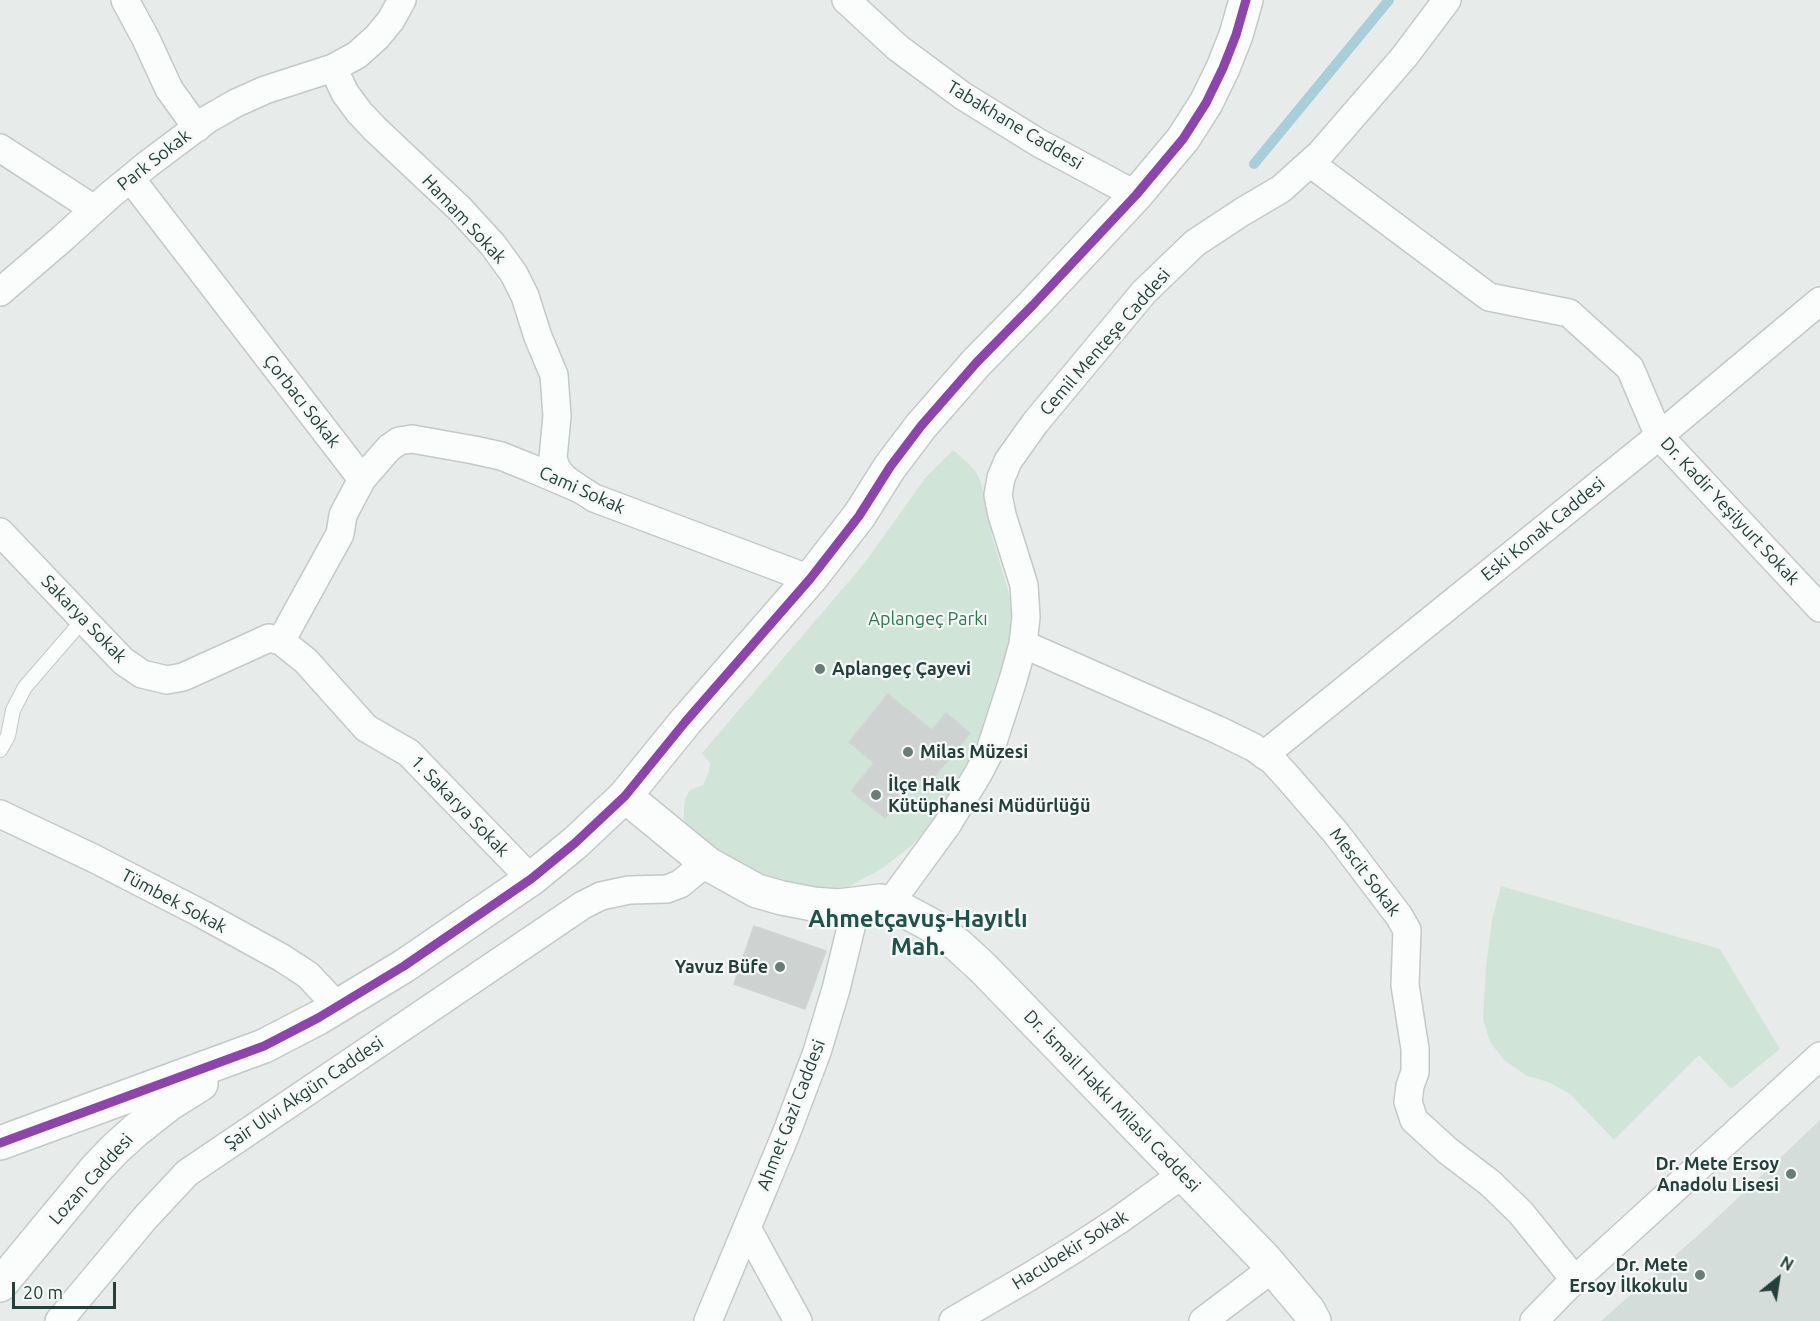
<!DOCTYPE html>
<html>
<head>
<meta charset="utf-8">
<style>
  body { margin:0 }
  #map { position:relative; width:1820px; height:1321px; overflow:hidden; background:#e7ecea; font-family:Ubuntu,sans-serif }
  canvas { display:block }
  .north { position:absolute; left:1748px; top:1249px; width:60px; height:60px; -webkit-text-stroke:4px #f5faf8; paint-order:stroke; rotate:30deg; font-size:16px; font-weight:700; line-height:24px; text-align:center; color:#23403b }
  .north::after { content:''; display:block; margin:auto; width:21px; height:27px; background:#23403b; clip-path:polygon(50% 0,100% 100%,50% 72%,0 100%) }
  .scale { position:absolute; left:12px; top:1282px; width:104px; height:27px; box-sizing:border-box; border:3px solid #23403b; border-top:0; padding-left:8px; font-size:18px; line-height:21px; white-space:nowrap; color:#23403b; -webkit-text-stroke:4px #f5faf8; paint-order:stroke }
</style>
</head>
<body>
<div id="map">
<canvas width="1820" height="1321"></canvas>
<div class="north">N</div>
<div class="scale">20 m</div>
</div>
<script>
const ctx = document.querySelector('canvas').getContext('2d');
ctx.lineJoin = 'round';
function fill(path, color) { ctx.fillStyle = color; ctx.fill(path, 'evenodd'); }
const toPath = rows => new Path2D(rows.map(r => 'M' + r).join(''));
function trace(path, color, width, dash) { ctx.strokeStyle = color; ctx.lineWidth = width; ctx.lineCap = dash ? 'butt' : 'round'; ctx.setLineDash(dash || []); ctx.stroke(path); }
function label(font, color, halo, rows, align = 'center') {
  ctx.font = font + ' Ubuntu,sans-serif'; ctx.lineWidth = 4.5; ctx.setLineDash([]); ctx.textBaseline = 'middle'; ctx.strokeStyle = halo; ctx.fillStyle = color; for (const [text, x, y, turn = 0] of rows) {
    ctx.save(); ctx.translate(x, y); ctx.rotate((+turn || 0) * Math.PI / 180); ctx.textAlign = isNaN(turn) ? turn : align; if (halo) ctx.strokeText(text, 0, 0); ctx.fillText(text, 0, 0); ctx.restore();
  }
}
const built = toPath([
  [1820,1120,1820,1321,1601,1321,1705,1229]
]);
const green = toPath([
  [953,450,969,464,976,472,980,480,985,499,991,533,1008,590,1012,608,1013,628,1010,649,986,735,947,802,927,828,911,846,883,868,846,888,835,890,787,884,761,877,712,848,687,826,684,819,684,805,686,797,690,790,703,785,709,771,710,763,702,753,863,565,926,477],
  [888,694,932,730,946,713,927,785,918,778,885,818,851,791,874,763,849,742],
  [1501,886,1720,949,1780,1049,1731,1089,1699,1055,1614,1140,1570,1094,1548,1082,1527,1076,1504,1060,1490,1042,1483,1019,1486,967,1492,920]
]);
const stream = toPath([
  [1254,164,1389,0]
]);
const building = toPath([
  [888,694,932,730,946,713,970,733,927,786,918,778,885,818,851,791,874,763,849,742,888,694],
  [754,926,826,951,805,1009,734,984,754,926]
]);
const lane = toPath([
  [0,750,8,736,13,710,25,687,83,620]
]);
const street = toPath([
  [125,0,146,39,169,89,197,128],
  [846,0,898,48,963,96,1039,143,1136,195],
  [333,68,345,93,359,112,375,129,460,209,493,245,514,274,525,296,538,337,554,375,557,416,553,458,556,468,564,478,580,489],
  [0,148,94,209],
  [1310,163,1489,297,1569,313,1630,368,1659,436,1820,608],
  [131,179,362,479,343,515,340,534,281,641],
  [0,292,63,238,109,196,148,164,208,119,236,103,265,90,333,68,357,55,377,37,391,20,402,0],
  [362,479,389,448,399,441,412,439,474,450,501,456,531,468,580,489,594,498,810,579],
  [0,532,123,661,142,674,167,680,183,677,269,638,281,641,306,661,366,728,409,753,531,879],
  [1023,644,1216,729,1253,747,1273,761,1291,781,1336,833,1399,916,1407,930,1405,985,1415,1049,1415,1072,1410,1086,1408,1102,1414,1120,1448,1151,1490,1183,1521,1213,1575,1280],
  [1264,755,1659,436,1820,301],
  [0,814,93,858,202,914,282,958,308,975,337,1006],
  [890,903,947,825,978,774,990,751,1013,680,1023,644,1026,617,1024,585,1002,515,998,495,1001,478,1008,461,1035,423,1144,292,1195,243,1242,212,1281,189,1320,154,1404,57,1447,0],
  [747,1228,798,1321],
  [59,1321,145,1218,187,1173,583,905,601,896,629,890,667,889,680,884,697,870,704,861],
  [708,1321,786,1134,817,1052,836,989,857,903],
  [953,1321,1029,1277,1076,1248,1119,1220,1183,1174],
  [1203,1321,1273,1268],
  [1534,1321,1567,1287,1820,1056]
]);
const secondary = toPath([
  [625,796,708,864,757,891,782,898,813,904,838,906,880,901,890,903,931,925,958,945,983,968,1264,1258,1308,1310,1314,1321],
  [0,1143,264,1046,318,1018,404,966,531,879,575,843,625,796,686,721,810,579,859,516,890,467,921,426,977,362,1033,305,1136,195,1183,139,1206,103,1223,68,1236,35,1246,0],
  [0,1285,95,1170,115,1149,136,1130,169,1104,201,1084]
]);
const bus1 = toPath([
  [0,1143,264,1046,318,1018,404,966,531,879,575,843,625,796,686,721,810,579,859,516,890,467,921,426,977,362,1033,305,1136,195,1183,139,1206,103,1223,68,1236,35,1246,0]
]);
const markers = [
  [820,669,6,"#687c78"],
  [908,752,6,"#687c78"],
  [876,795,6,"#687c78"],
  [780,967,6,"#687c78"],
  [1791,1174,6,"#687c78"],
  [1700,1275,6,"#687c78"]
];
const streetNames = [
  ["Tabakhane Caddesi",1015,125,31],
  ["Park Sokak",154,160,-38],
  ["Hamam Sokak",464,219,47],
  ["Cemil Menteşe Caddesi",1105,342,-49],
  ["Çorbacı Sokak",302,401,52],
  ["Cami Sokak",582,490,24],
  ["Dr. Kadir Yeşilyurt Sokak",1730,511,47],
  ["Eski Konak Caddesi",1543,529,-39],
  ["Sakarya Sokak",84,619,46],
  ["1. Sakarya Sokak",460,806,46],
  ["Mescit Sokak",1365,872,53],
  ["Tümbek Sokak",174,901,28],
  ["Şair Ulvi Akgün Caddesi",304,1093,-34],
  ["Dr. İsmail Hakkı Milaslı Caddesi",1112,1101,46],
  ["Ahmet Gazi Caddesi",791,1115,-69],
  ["Lozan Caddesi",91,1179,-48],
  ["Hacubekir Sokak",1070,1250,-32]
];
const parkNames = [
  ["Aplangeç Parkı",928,619]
];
const poiNames = [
  ["Aplangeç Çayevi",832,669],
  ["Milas Müzesi",920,752],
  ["İlçe Halk",888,785],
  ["Kütüphanesi Müdürlüğü",888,806],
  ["Yavuz Büfe",768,967,"right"],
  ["Dr. Mete Ersoy",1779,1164,"right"],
  ["Anadolu Lisesi",1779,1185,"right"],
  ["Dr. Mete",1688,1265,"right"],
  ["Ersoy İlkokulu",1688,1286,"right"]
];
const districtNames = [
  ["Ahmetçavuş-Hayıtlı",918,919],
  ["Mah.",918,947]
];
fill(built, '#d5ddda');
fill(green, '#d0e5d8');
trace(stream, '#a8cfd9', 10);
fill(building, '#ced3d1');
trace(building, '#d0d5d3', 1.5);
trace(lane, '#c4c9c7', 16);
trace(street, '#c4c9c7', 30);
trace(secondary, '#c2cac7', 36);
trace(lane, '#fbfcfc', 14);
trace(street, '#fbfcfc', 27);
trace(secondary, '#fbfcfc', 33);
trace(bus1, '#8e44ad', 9);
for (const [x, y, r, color] of markers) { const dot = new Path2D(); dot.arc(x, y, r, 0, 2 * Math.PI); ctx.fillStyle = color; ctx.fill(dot); trace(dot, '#f5faf8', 2); }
label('18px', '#23403b', '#f5faf8', streetNames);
label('18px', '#2d7750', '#f5faf8', parkNames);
label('bold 18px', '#23403b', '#f5faf8', poiNames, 'left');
label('bold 24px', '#1f524a', '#f5faf8', districtNames);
</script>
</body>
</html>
